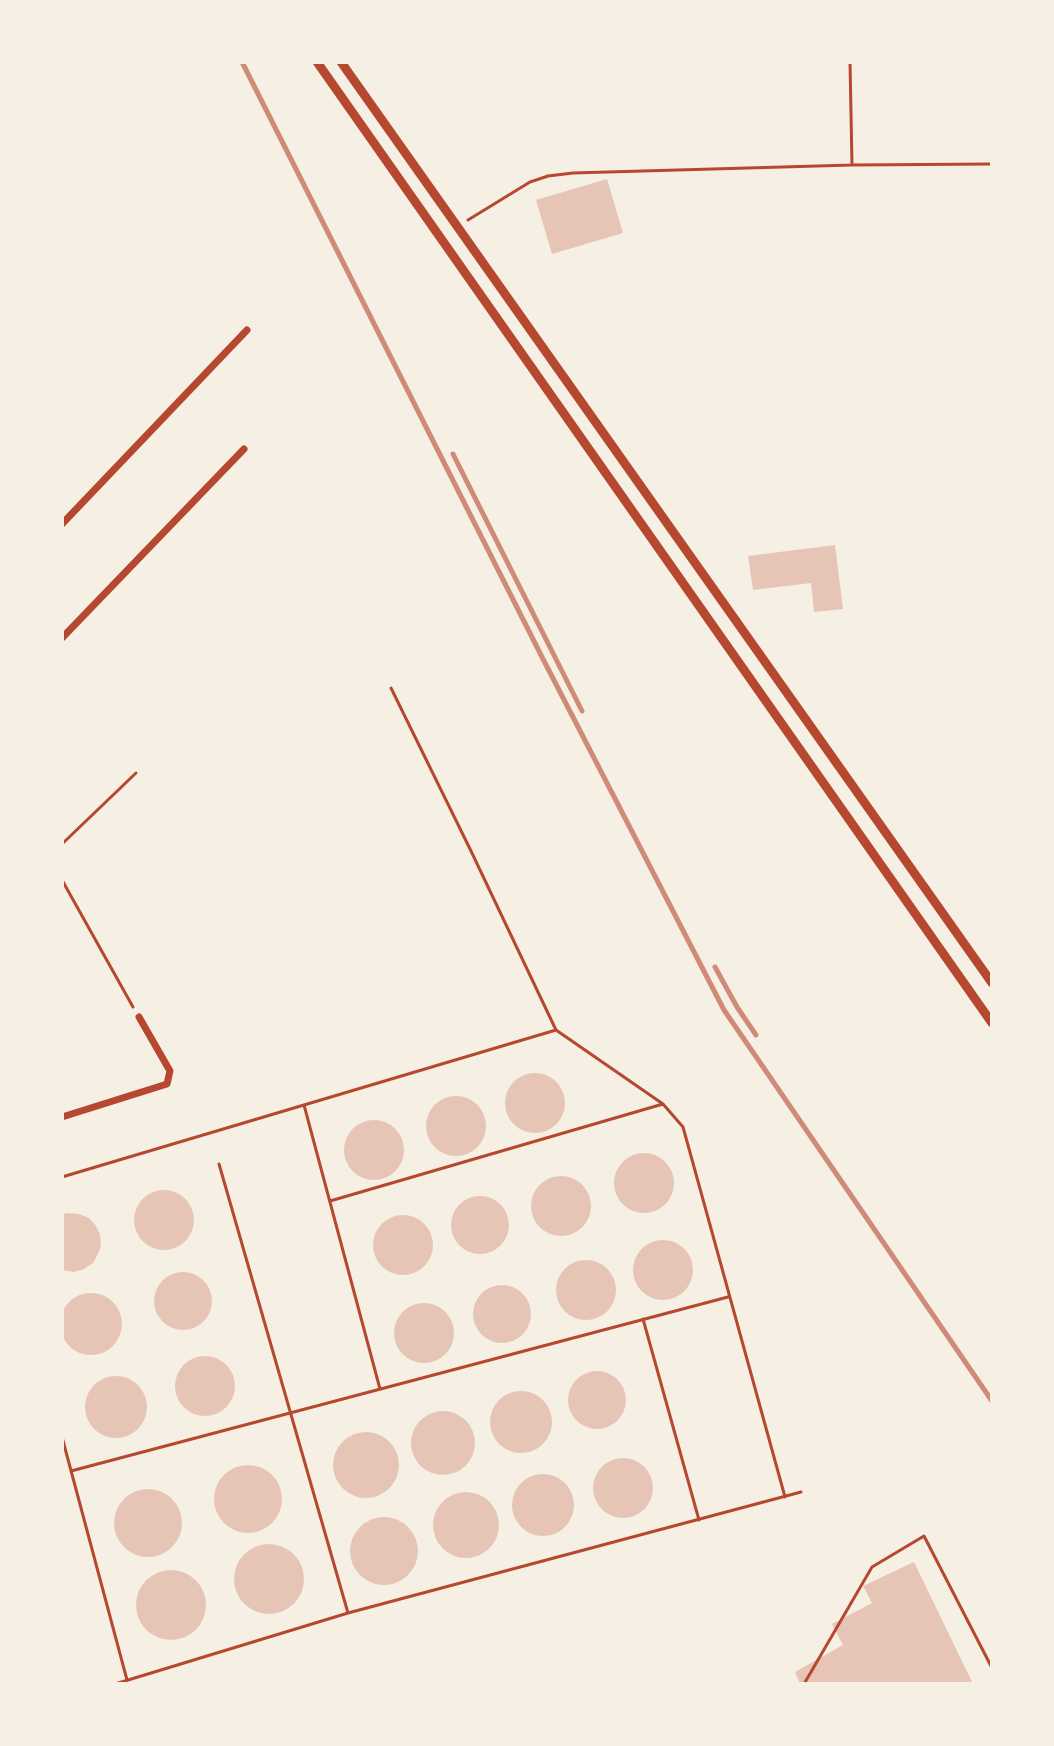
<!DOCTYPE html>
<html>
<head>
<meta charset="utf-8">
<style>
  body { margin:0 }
  #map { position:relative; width:1054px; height:1746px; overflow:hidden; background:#f6efe4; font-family:"Times New Roman",serif }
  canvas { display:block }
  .frame { position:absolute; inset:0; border:64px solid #f6efe4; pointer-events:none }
</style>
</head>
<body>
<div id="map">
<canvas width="1054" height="1746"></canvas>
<div class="frame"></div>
</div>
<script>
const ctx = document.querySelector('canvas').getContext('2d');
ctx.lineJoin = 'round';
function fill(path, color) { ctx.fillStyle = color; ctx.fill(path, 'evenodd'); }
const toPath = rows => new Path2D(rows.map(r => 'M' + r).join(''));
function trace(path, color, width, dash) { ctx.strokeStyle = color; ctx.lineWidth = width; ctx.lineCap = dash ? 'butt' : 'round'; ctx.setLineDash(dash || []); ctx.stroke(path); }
const building = toPath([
  [607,179,623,233,552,254,536,200],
  [835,545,843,609,814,612,811,583,753,590,748,556],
  '505 1103a30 30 0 1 1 60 0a30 30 0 1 1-60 0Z',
  '426 1126a30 30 0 1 1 60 0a30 30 0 1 1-60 0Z',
  '344 1150a30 30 0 1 1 60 0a30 30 0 1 1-60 0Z',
  '614 1183a30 30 0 1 1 60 0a30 30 0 1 1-60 0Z',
  '531 1206a30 30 0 1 1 60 0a30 30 0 1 1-60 0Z',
  '134 1220a30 30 0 1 1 60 0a30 30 0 1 1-60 0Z',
  '451 1225a29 29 0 1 1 58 0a29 29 0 1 1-58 0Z',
  [67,1213,79,1214,89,1218,96,1226,100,1235,101,1246,98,1254,93,1263,84,1269,74,1272,62,1270,62,1215],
  '373 1245a30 30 0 1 1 60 0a30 30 0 1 1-60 0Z',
  '633 1270a30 30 0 1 1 60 0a30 30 0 1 1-60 0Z',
  '556 1290a30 30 0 1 1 60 0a30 30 0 1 1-60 0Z',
  '154 1301a29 29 0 1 1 58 0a29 29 0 1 1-58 0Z',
  '473 1314a29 29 0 1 1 58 0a29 29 0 1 1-58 0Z',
  '60 1324a31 31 0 1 1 62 0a31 31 0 1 1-62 0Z',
  '394 1333a30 30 0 1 1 60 0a30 30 0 1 1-60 0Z',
  '175 1386a30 30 0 1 1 60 0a30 30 0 1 1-60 0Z',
  '568 1400a29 29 0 1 1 58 0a29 29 0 1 1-58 0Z',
  '85 1407a31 31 0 1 1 62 0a31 31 0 1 1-62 0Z',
  '490 1422a31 31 0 1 1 62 0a31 31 0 1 1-62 0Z',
  '411 1443a32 32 0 1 1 64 0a32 32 0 1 1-64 0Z',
  '333 1465a33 33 0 1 1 66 0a33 33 0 1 1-66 0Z',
  '593 1488a30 30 0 1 1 60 0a30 30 0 1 1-60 0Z',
  '214 1499a34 34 0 1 1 68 0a34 34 0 1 1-68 0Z',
  '512 1505a31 31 0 1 1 62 0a31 31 0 1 1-62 0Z',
  '114 1523a34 34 0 1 1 68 0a34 34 0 1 1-68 0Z',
  '433 1525a33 33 0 1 1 66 0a33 33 0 1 1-66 0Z',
  '350 1551a34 34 0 1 1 68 0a34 34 0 1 1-68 0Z',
  '234 1579a35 35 0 1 1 70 0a35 35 0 1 1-70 0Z',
  [914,1562,973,1684,800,1684,795,1672,843,1645,832,1624,872,1603,863,1586],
  '136 1605a35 35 0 1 1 70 0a35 35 0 1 1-70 0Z'
]);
const path = toPath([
  [850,62,852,165],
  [468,220,530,182,548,176,573,173,852,165,992,164],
  [62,844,136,773],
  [62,880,133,1007]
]);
const service = toPath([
  [391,688,471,851,556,1030,663,1104,683,1127,785,1497],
  [304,1105,380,1389],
  [219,1164,348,1613],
  [62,1177,556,1030],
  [330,1201,663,1104],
  [643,1319,699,1520],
  [62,1437,127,1680],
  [71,1471,728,1297],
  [115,1684,348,1613,801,1492],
  [804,1684,872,1567,924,1536,992,1668]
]);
const minor = toPath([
  [62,524,247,330],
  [62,638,244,449],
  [62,1117,167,1084,170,1071,139,1017]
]);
const tertiary = toPath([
  [317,62,992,1023],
  [341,62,992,983]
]);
const rail = toPath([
  [242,62,543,659,724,1010,992,1401],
  [453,454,582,711],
  [715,967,737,1007,756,1035]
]);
fill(building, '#e6c5b7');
trace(path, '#b5482f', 3);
trace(service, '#b5482f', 3);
trace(minor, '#b5482f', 7);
trace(tertiary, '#b5482f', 9);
trace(rail, '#cf8b77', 5);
</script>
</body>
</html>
